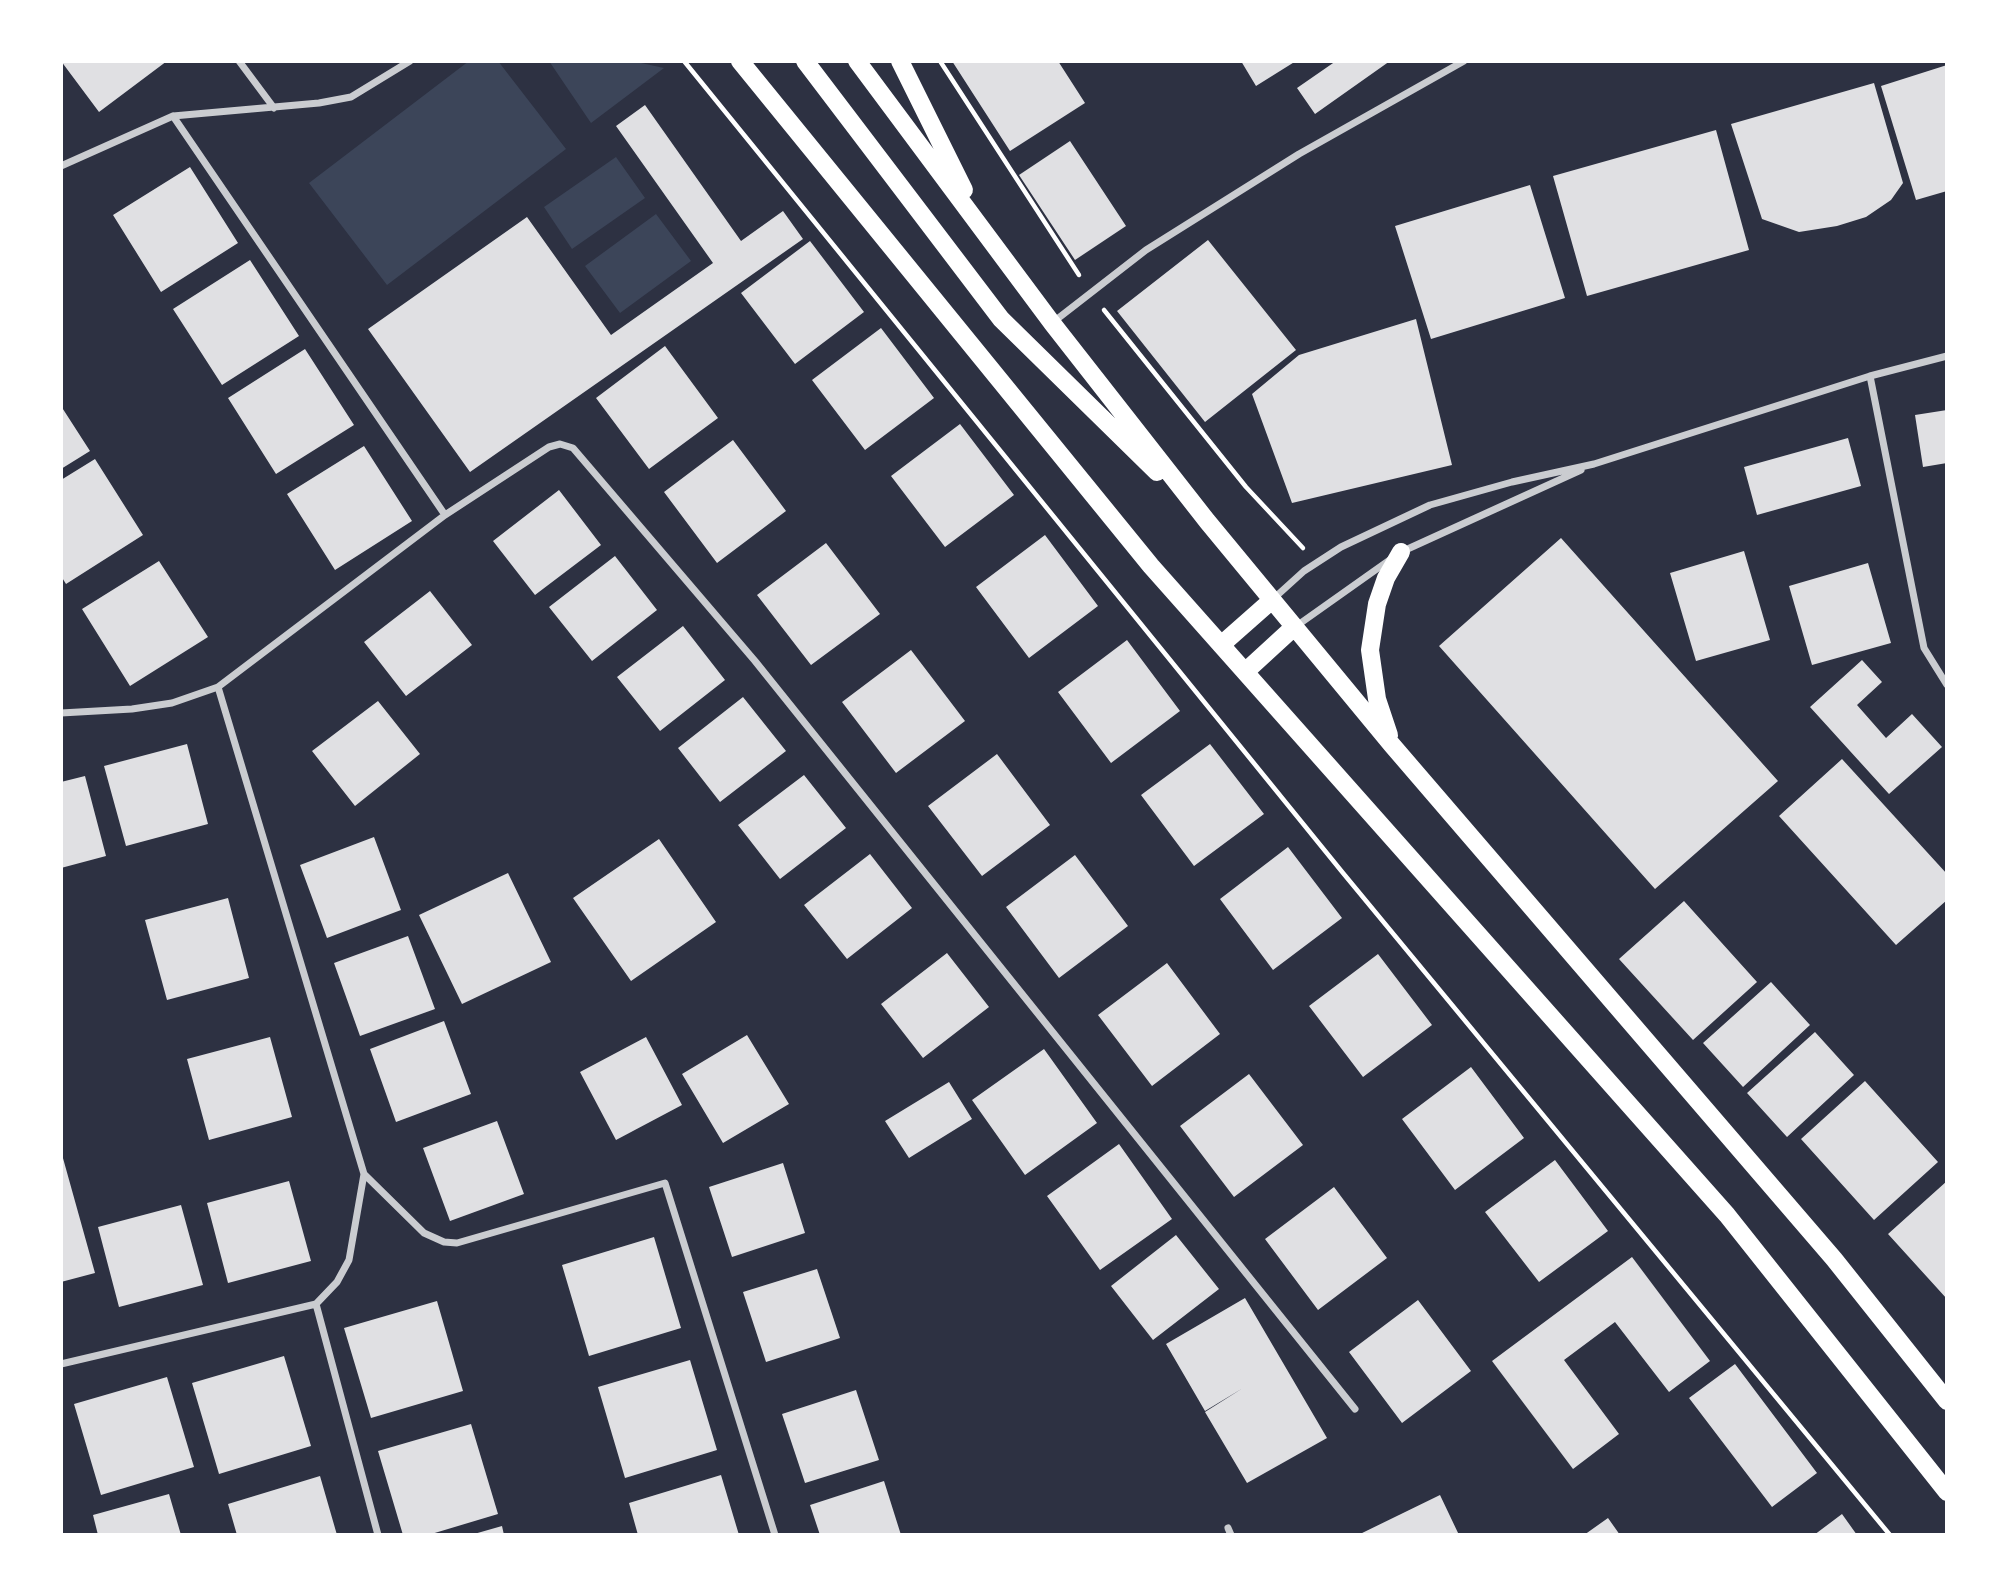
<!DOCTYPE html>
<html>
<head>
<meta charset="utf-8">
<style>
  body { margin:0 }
  #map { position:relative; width:2008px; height:1596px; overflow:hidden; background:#2d3142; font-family:"DM Sans",sans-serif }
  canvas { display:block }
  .frame { position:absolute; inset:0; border:63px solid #fff; pointer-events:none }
</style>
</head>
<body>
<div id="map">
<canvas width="2008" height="1596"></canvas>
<div class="frame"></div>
</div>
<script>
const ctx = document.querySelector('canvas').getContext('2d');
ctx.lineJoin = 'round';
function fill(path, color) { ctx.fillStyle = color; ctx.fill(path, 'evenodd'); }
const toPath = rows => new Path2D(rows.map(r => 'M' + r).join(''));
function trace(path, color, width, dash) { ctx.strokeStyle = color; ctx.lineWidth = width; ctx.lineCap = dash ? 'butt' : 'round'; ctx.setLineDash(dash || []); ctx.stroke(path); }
const green = toPath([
  [469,61,498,61,566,149,387,285,309,183],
  [549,61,632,61,664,68,591,123],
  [616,157,645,198,572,249,544,207],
  [656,214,691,261,620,313,585,266]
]);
const building = toPath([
  [61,61,167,61,99,112],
  [952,61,1058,61,1085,103,1010,151],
  [1241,61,1296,61,1256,86],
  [1336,61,1390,61,1315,114,1297,88],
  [1947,65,1947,191,1916,200,1881,86],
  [1874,83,1903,183,1891,200,1866,217,1837,226,1799,232,1762,219,1731,124],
  [645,105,741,241,783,211,803,239,470,472,368,329,527,217,611,335,713,263,616,126],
  [1716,130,1749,250,1587,296,1553,176],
  [1070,141,1126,226,1075,260,1019,175],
  [190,167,238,243,161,292,113,215],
  [1530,185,1565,298,1431,339,1395,226],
  [1208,240,1296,350,1205,422,1117,311],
  [810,241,864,312,795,364,741,293],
  [250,260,299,336,222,385,173,309],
  [1416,319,1452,465,1292,503,1252,394,1299,355],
  [881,328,934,398,865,450,812,380],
  [665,346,718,418,649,469,596,398],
  [305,349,354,425,276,474,228,398],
  [61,406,90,451,61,469],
  [1947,410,1947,463,1923,467,1915,415],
  [960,424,1014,495,945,547,891,476],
  [1848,438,1861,486,1757,515,1744,467],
  [733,440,786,511,717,563,664,492],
  [364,446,412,521,335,570,287,494],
  [95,459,143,535,66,584,61,576,61,480],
  [559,490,601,545,535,595,493,541],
  [1045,535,1098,606,1029,658,976,587],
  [1561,538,1778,781,1655,889,1439,646],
  [826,543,880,614,811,665,757,595],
  [1744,551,1770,640,1696,661,1670,573],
  [615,556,657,610,592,661,549,607],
  [159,561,208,637,130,686,82,609],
  [1868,563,1891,643,1812,665,1789,586],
  [430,591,472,645,406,696,364,642],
  [683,626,725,680,660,731,617,677],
  [1127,640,1180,711,1111,763,1058,692],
  [911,650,965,721,896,773,842,702],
  [1862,660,1882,682,1857,705,1886,738,1912,714,1942,747,1889,794,1810,707],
  [743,697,786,751,720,802,678,748],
  [378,701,420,754,355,806,312,751],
  [187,744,208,824,126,846,104,766],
  [1210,744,1264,814,1194,866,1141,795],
  [997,754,1050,825,982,876,928,806],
  [1842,759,1947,874,1947,900,1896,945,1779,816],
  [804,775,846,828,780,879,738,825],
  [85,776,106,856,61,868,61,782],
  [374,837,401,910,327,938,300,865],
  [659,839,716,922,631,981,573,898],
  [1288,847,1342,918,1273,970,1220,899],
  [870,854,912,908,847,959,804,905],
  [1075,855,1128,926,1059,978,1006,907],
  [508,873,551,962,462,1004,419,915],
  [228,898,249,978,167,1000,145,920],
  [1684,901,1757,982,1693,1040,1619,959],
  [408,936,435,1009,360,1036,334,963],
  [947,953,989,1007,923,1058,881,1004],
  [1378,954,1432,1025,1363,1077,1309,1006],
  [1167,963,1220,1034,1152,1086,1098,1015],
  [1771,982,1810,1025,1743,1087,1703,1043],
  [444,1021,471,1094,396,1122,370,1049],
  [1815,1032,1854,1075,1787,1137,1747,1093],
  [747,1035,789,1104,723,1143,682,1074],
  [270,1037,292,1117,209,1140,187,1059],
  [646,1037,682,1105,616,1140,580,1072],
  [1044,1049,1097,1123,1025,1175,972,1100],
  [1471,1067,1524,1138,1455,1190,1402,1119],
  [1249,1074,1303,1145,1234,1197,1180,1126],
  [1865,1081,1938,1162,1874,1220,1801,1139],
  [949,1082,972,1119,909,1158,885,1121],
  [497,1121,524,1194,450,1221,423,1148],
  [1119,1144,1172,1219,1100,1270,1047,1196],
  [61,1151,95,1273,61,1282],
  [1555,1160,1608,1231,1539,1282,1485,1212],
  [783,1163,805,1233,732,1257,709,1187],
  [289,1181,311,1261,228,1283,207,1203],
  [1947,1181,1947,1299,1888,1234],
  [1334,1187,1387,1258,1318,1310,1265,1239],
  [181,1205,203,1285,119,1307,98,1227],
  [1176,1235,1219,1289,1153,1340,1111,1286],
  [654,1237,681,1328,589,1356,562,1265],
  [1632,1257,1710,1361,1669,1392,1615,1322,1564,1360,1619,1434,1573,1469,1492,1361],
  [817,1269,840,1338,766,1362,743,1292],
  [1245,1298,1327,1438,1247,1483,1205,1412,1243,1388,1205,1411,1166,1344],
  [1418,1300,1471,1371,1402,1423,1349,1352],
  [437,1301,463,1391,371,1418,344,1328],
  [284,1356,311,1446,219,1474,192,1383],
  [690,1360,717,1450,625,1478,598,1387],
  [1735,1364,1817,1473,1772,1507,1689,1398],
  [167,1377,194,1467,101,1495,74,1404],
  [856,1390,879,1460,805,1483,782,1414],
  [471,1424,498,1514,428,1535,403,1535,378,1451],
  [721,1475,739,1535,638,1535,629,1503],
  [320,1476,337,1535,237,1535,228,1504],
  [884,1481,901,1535,820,1535,810,1505],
  [169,1494,181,1535,98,1535,93,1515],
  [1440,1495,1459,1535,1358,1535],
  [1842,1514,1857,1535,1814,1535],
  [1608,1518,1620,1535,1584,1535],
  [502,1526,504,1535,474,1535,474,1534]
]);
const path = toPath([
  [684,61,1343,873,1890,1535],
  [940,61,1079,275],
  [1104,310,1246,487,1303,548]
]);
const minor = toPath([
  [239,61,274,108],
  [173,116,445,515],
  [61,166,173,116,319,103,351,97,410,61],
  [1052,323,1146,250,1299,154,1464,61],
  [1870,376,1924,648,1947,685],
  [1401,552,1581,470],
  [1272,600,1304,571,1341,547,1430,505,1512,482,1594,464,1870,376,1947,356],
  [1295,627,1391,559],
  [61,713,132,709,172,703,218,687,445,515,549,447,560,444,573,448,755,661,1355,1409],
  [364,1174,424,1233,444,1242,457,1243,665,1183,775,1535],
  [316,1304,378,1535],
  [61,1364,316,1304,337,1282,349,1260,364,1174,218,687],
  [1228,1528,1231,1535]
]);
const primary = toPath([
  [740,61,1151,566,1727,1215,1947,1492],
  [805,61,1001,319,1157,472],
  [857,61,1052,323,1207,521,1392,745,1834,1259,1947,1401],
  [900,61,964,190],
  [1221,645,1272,600],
  [1245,672,1294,627],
  [1389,735,1377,699,1370,650,1377,604,1386,578,1401,552]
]);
fill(green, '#3c4559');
fill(building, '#e0e0e3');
trace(path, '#fff', 4.5);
trace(minor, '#caccd0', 7);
trace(primary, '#fff', 18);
</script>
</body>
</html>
